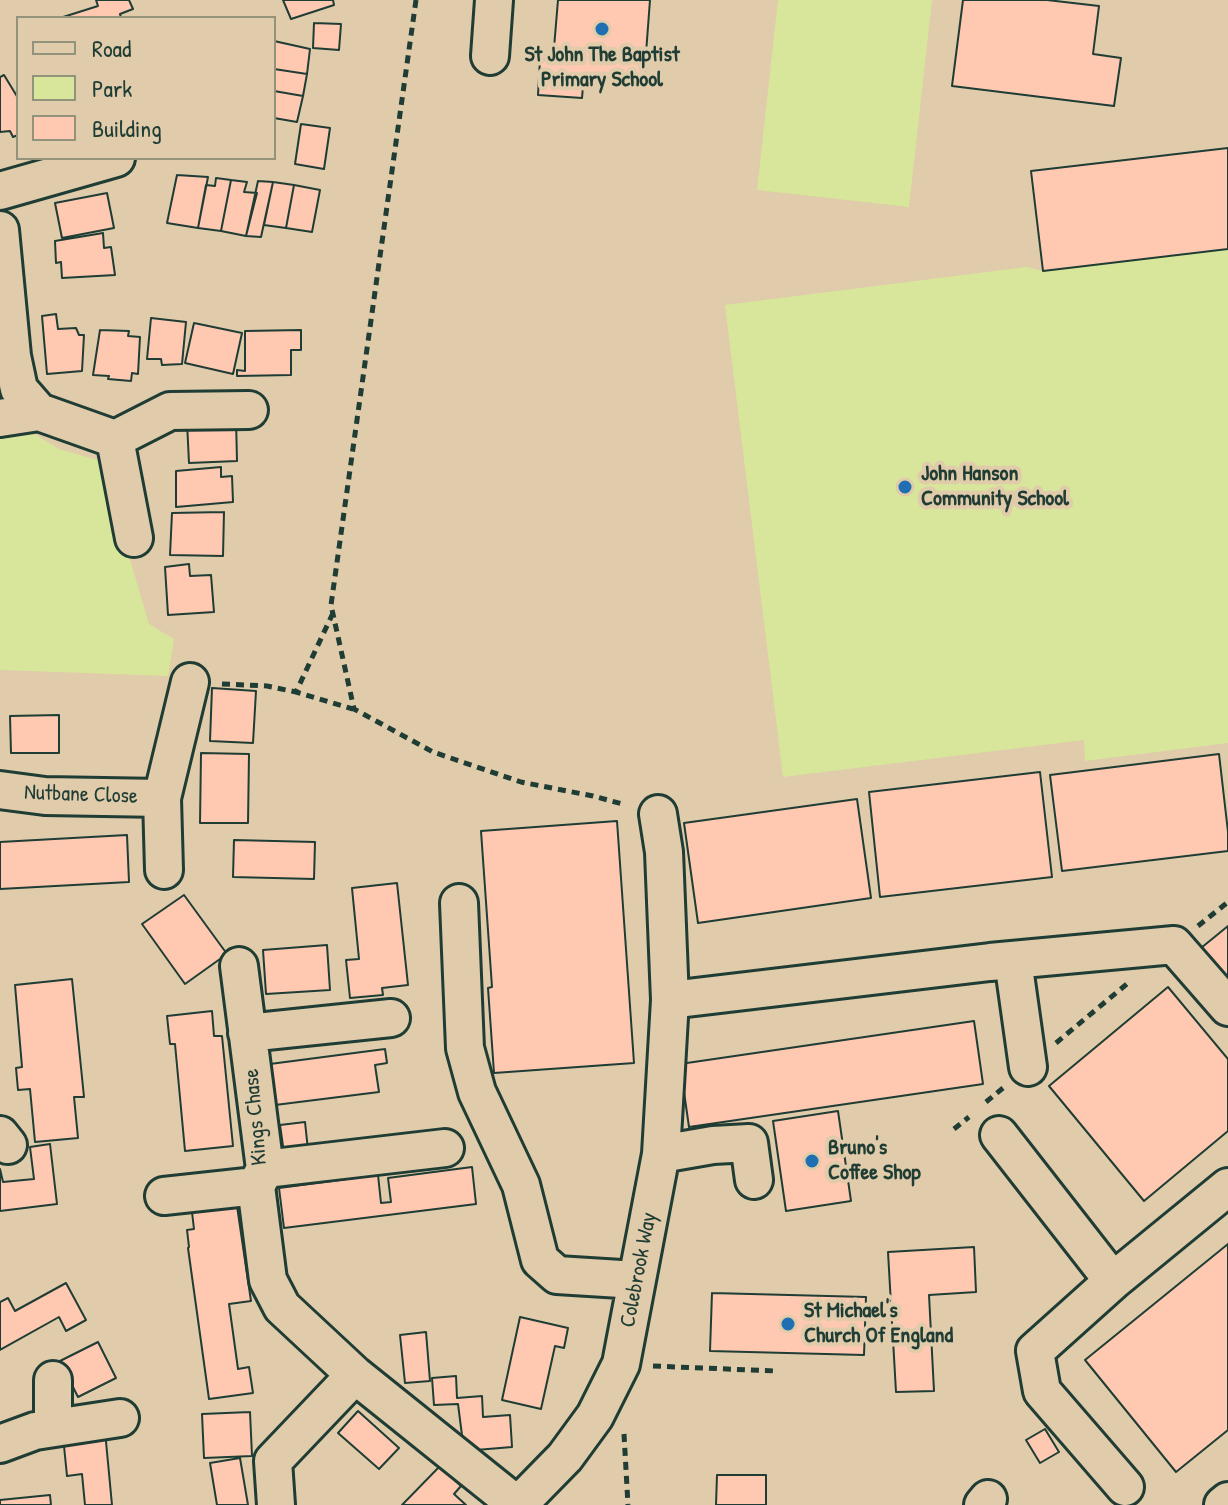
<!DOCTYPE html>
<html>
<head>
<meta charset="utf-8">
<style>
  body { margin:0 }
  #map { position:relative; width:1228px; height:1505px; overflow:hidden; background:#e0cbaa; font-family:"Patrick Hand",sans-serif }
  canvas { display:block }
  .legend { position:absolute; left:16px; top:16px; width:260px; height:144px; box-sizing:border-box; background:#e0cbaa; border:2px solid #93927b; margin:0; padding:10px 14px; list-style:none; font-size:24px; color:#1f3d34 }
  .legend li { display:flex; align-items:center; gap:16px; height:40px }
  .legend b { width:40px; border:2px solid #93927b }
</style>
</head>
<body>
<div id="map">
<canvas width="1228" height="1505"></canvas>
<ul class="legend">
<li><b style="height:10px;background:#e0cbaa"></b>Road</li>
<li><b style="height:22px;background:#d7e69a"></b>Park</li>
<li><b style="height:22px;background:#ffc8b1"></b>Building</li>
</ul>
</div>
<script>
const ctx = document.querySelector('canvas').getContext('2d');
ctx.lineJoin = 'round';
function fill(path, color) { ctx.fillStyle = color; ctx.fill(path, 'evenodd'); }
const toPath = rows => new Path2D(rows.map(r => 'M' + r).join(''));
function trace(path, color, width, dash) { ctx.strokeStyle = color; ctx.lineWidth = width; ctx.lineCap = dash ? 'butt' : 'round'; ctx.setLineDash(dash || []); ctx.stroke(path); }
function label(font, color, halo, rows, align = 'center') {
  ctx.font = font + ' "Patrick Hand",sans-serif'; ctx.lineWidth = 8; ctx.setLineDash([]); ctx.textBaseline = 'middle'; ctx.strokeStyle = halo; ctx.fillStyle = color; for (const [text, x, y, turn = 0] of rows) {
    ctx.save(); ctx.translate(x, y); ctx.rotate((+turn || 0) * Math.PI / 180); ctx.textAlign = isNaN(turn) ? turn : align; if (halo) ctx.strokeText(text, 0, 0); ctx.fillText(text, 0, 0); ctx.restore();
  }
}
const green = toPath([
  [778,0,932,0,909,207,757,190],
  [1228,249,1228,743,1085,761,1084,740,783,777,725,305,1026,267,1043,271],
  [31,432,59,449,101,461,149,624,174,639,168,676,0,670,0,436]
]);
const building = toPath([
  [96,0,129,0,133,9,120,14,121,18,60,18,98,6,96,0],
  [283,0,333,0,334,5,291,19,283,0],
  [558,0,650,0,644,80,584,75,582,98,538,95,540,59,553,60,558,0],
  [963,0,1047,0,1099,6,1093,54,1121,58,1114,106,952,86,963,0],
  [314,23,341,24,339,50,313,48,314,23],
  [274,41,310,49,307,74,274,69,274,41],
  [274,69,307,74,303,96,274,91,274,69],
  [4,75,18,98,18,135,13,137,10,131,0,132,0,77,4,75],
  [274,91,303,96,297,122,274,118,274,91],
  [301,124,330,128,324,169,295,164,301,124],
  [1228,148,1228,249,1043,271,1031,171,1228,148],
  [177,175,208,177,198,228,167,223,177,175],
  [216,178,231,180,221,231,198,228,206,185,215,186,216,178],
  [231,180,247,182,244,192,257,193,246,236,221,231,231,180],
  [258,181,273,182,261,237,246,236,258,181],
  [273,182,294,185,286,228,264,225,273,182],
  [294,185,320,190,312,232,286,228,294,185],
  [107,193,114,228,62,238,55,203,107,193],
  [103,233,104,248,111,247,115,275,62,278,61,262,56,263,55,241,103,233],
  [56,314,58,329,76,328,79,335,84,335,82,371,47,374,42,316,56,314],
  [151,318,186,322,182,364,162,365,161,359,147,359,151,318],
  [194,323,242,333,233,374,185,363,194,323],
  [100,330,129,331,128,336,140,337,138,374,132,373,131,381,108,379,109,376,93,375,100,330],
  [301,330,301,350,291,350,291,375,237,376,237,370,245,371,245,331,301,330],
  [236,420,237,461,189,463,187,422,236,420],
  [221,467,221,477,232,476,233,502,176,507,176,471,221,467],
  [224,512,223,556,170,555,172,513,224,512],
  [189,564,190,576,211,575,214,612,168,615,165,567,189,564],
  [212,688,256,691,253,743,210,741,212,688],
  [59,715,59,753,11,753,10,716,59,715],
  [201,753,249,754,248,823,200,823,201,753],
  [1219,754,1228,832,1228,851,1062,871,1050,775,1219,754],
  [1040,772,1052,877,880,897,869,792,1040,772],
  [857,799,871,898,698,923,684,823,857,799],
  [617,821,634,1063,494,1073,488,988,492,987,481,831,617,821],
  [127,835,129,882,0,889,0,842,127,835],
  [234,840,315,842,314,879,233,877,234,840],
  [397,883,408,985,382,988,383,995,350,998,346,960,359,959,352,888,397,883],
  [184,895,227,954,185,984,142,924,184,895],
  [1228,926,1228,981,1201,948,1228,926],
  [327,945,330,990,266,994,263,950,327,945],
  [72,979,84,1097,74,1097,78,1138,35,1142,30,1089,18,1090,16,1068,22,1067,15,985,72,979],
  [1168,987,1228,1059,1228,1131,1144,1201,1049,1086,1168,987],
  [212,1011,214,1036,222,1036,233,1146,185,1151,175,1044,170,1044,167,1016,212,1011],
  [974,1021,983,1084,689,1127,680,1064,974,1021],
  [385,1049,387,1063,375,1065,379,1092,275,1105,270,1064,385,1049],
  [838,1111,851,1201,786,1211,773,1121,838,1111],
  [305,1122,308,1150,284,1153,280,1125,305,1122],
  [50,1144,57,1204,0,1211,0,1169,3,1182,34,1179,30,1147,50,1144],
  [472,1167,476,1204,284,1228,279,1188,378,1175,381,1203,391,1202,388,1178,472,1167],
  [237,1206,251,1301,229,1304,238,1369,249,1367,253,1393,209,1399,188,1248,189,1247,187,1230,194,1229,192,1212,237,1206],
  [1228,1244,1228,1430,1176,1472,1085,1360,1228,1244],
  [974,1247,976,1292,929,1295,934,1391,896,1392,888,1252,974,1247],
  [66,1283,86,1320,66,1331,59,1317,0,1350,0,1302,8,1298,15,1311,66,1283],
  [712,1293,866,1297,864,1355,710,1351,712,1293],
  [520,1317,568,1328,564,1348,555,1346,541,1409,502,1400,520,1317],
  [426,1332,430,1381,405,1383,400,1335,426,1332],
  [98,1342,116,1378,78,1397,60,1361,98,1342],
  [456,1376,457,1398,482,1396,483,1417,510,1415,512,1447,464,1451,458,1404,434,1405,432,1378,456,1376],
  [358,1411,399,1448,379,1469,338,1433,358,1411],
  [250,1412,252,1456,204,1458,202,1414,250,1412],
  [1045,1429,1059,1452,1040,1463,1026,1440,1045,1429],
  [105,1431,112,1505,85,1505,82,1474,67,1476,63,1436,105,1431],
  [240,1458,248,1505,217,1505,210,1463,240,1458],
  [440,1466,461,1486,454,1494,466,1505,402,1505,440,1466],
  [717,1475,766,1475,766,1505,716,1505,717,1475],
  [50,1495,51,1505,0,1505,0,1500,50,1495]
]);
const path = toPath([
  [416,0,331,605,354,709,433,752,521,782,593,796,626,805],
  [333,613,296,692,353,709],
  [222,684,267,686,296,692],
  [1198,926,1228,902],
  [1056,1043,1128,983],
  [986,1102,1003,1088],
  [954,1129,969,1117],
  [653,1366,776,1371],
  [624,1434,628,1505]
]);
const minor = toPath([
  [490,56,494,0],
  [0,191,116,158],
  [0,230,12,356,19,389,39,412,115,439,134,538],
  [0,418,39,412],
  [115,439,170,411,249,410],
  [0,790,45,796,162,798,164,870],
  [162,798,190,682],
  [658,814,664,852,670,1000],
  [459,903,465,1048,477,1092,521,1185,540,1260,557,1275,637,1280],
  [1013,960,1028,1067],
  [239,966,265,1169,256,1186,268,1280,282,1307,355,1375,517,1505],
  [247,1033,391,1018],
  [0,1135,8,1145],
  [999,1135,1113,1281],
  [661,1154,713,1145,749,1143,754,1180],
  [265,1169,445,1148],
  [164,1196,256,1186],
  [53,1380,53,1428],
  [0,1444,35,1431,120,1418],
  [1125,1487,1042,1391,1035,1351,1113,1281,1228,1187],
  [276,1505,273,1461,355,1375],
  [518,1505,565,1457,595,1416,621,1364,661,1154,670,1000,990,962,1174,945,1228,1007],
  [983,1505,988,1499],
  [1223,1505,1228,1501]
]);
const markers = [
  [602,29,8,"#1f6fb2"],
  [905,487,8,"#1f6fb2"],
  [812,1161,8,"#1f6fb2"],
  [788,1324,8,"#1f6fb2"]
];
const poiNames = [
  ["St John The Baptist",602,55,"center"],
  ["Primary School",602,80,"center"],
  ["John Hanson",921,474],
  ["Community School",921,499],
  ["Bruno's",828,1148],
  ["Coffee Shop",828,1173],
  ["St Michael's",804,1311],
  ["Church Of England",804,1336]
];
const streetNames = [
  ["Nutbane Close",81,795,2],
  ["Kings Chase",256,1117,-95],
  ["Colebrook Way",639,1270,-79]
];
fill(green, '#d7e69a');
fill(building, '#ffc8b1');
trace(building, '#1f3d34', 2);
trace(minor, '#1f3d34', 42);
trace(path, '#1f3d34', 5, [8, 6]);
trace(minor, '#e0cbaa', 36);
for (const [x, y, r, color] of markers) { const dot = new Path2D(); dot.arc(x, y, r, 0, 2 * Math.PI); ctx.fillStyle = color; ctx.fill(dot); trace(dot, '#e0cbaa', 3); }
label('bold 22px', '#1f3d34', '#e0cbaa', poiNames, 'left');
label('22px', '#1f3d34', '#e0cbaa', streetNames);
</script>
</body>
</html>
